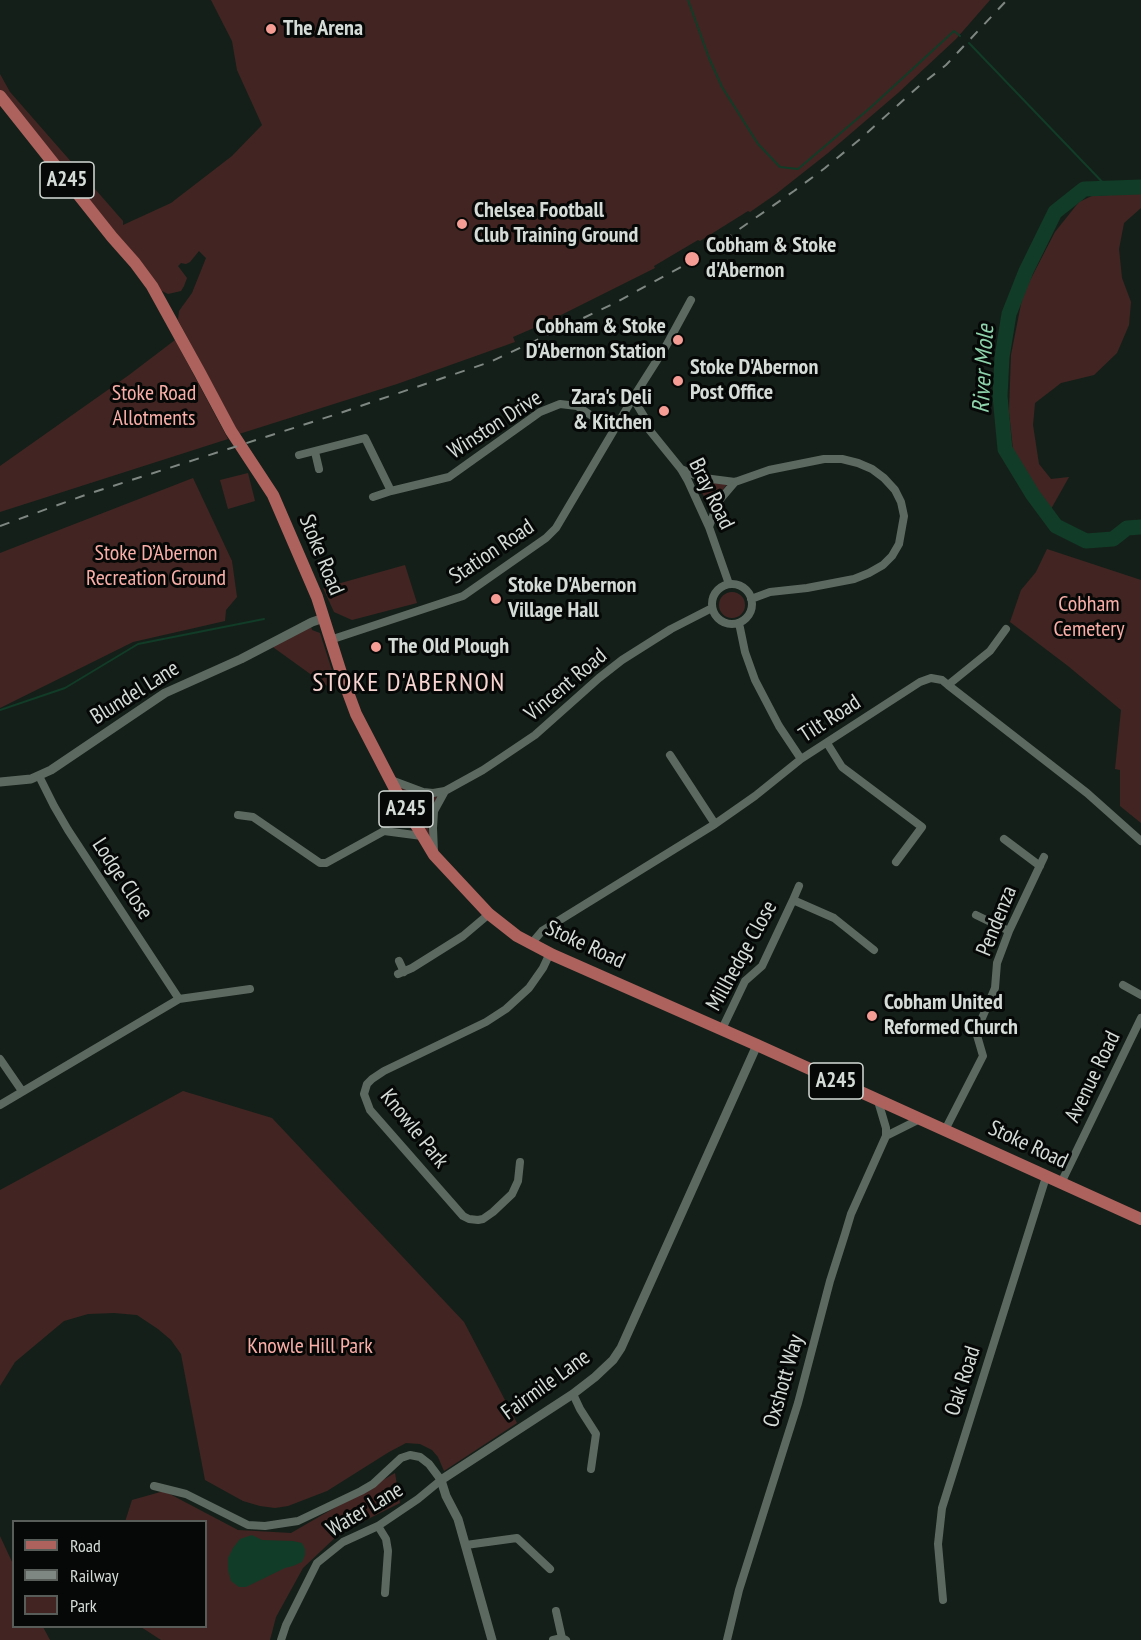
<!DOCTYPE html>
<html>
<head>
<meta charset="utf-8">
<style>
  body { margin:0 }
  #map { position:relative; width:1141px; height:1640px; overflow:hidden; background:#151f19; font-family:"PT Sans Narrow",sans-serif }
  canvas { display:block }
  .legend { position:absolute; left:12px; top:1520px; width:195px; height:108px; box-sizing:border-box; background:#050806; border:2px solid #585d5a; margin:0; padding:8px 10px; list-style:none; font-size:18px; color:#d5dcd8 }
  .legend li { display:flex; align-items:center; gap:12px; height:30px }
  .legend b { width:30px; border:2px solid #585d5a }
</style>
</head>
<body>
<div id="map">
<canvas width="1141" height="1640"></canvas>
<ul class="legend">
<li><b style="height:8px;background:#ae625d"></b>Road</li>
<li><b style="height:8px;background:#7f8782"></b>Railway</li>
<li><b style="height:16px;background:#422522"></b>Park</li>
</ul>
</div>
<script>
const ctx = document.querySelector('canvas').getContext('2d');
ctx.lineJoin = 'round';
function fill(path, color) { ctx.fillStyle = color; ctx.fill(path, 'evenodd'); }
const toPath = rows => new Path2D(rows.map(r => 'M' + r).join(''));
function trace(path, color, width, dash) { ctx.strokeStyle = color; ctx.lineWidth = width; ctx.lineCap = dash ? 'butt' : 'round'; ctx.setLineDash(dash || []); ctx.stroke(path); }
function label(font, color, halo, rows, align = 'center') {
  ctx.font = font + ' "PT Sans Narrow",sans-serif'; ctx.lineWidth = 6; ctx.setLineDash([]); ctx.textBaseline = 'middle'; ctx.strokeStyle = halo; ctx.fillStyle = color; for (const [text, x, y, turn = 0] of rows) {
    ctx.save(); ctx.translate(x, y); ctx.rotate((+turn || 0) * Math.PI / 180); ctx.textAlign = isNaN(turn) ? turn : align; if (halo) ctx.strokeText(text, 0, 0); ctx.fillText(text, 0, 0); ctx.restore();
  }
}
const green = toPath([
  [211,0,990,0,956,39,898,93,828,153,776,194,750,212,748,211,700,241,698,240,654,266,655,268,543,324,513,337,515,342,397,384,239,434,178,320,179,311,192,293,206,258,199,251,190,262,186,264,181,263,178,266,187,278,184,286,181,291,168,294,160,290,0,93,0,74,10,92,123,221,123,225,171,203,232,156,262,125,237,70,232,41],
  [1141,193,1141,208,1124,223,1119,249,1122,278,1131,302,1129,325,1117,353,1094,375,1061,383,1035,403,1033,425,1039,464,1051,479,1069,477,1051,509,1036,488,1013,449,1009,412,1011,355,1023,294,1055,232,1079,202,1092,196],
  [175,340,228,439,0,512,0,466,129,375],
  [248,473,255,501,228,509,220,480],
  [193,478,232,561,237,597,226,610,225,621,133,642,0,708,0,553],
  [695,478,727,484,715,501,711,511],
  [1047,549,1141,580,1141,823,1120,806,1120,770,1115,769,1121,710,1068,666,1010,622,1021,590,1036,572],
  [405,565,417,603,352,620,334,612,323,588],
  '719 605a13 13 0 1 1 26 0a13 13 0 1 1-26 0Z',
  [311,627,312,630,320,633,336,683,327,686,270,645],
  [399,786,417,794,427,796,438,795,429,815,428,826,430,838],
  [183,1091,272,1118,464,1322,517,1423,444,1471,438,1457,432,1450,420,1444,406,1443,389,1452,327,1491,288,1506,275,1508,260,1506,243,1501,205,1480,181,1354,171,1340,158,1329,137,1315,114,1313,88,1314,64,1321,15,1362,0,1386,0,1190],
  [395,1473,400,1503,340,1533,303,1568,276,1617,270,1640,161,1640,141,1627,206,1626,206,1522,125,1522,132,1500,164,1491,238,1530,291,1533],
  [0,1536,13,1564,14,1626,43,1627,50,1640,0,1640]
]);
const water = toPath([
  [252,1535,262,1540,293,1541,302,1543,305,1549,305,1555,302,1562,293,1566,285,1568,246,1587,239,1587,231,1581,228,1570,228,1558,233,1548,240,1539]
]);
const stream = toPath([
  [688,0,709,58,722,87,758,144,780,167,798,169,870,108,954,31,960,36],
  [969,43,1109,189],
  [0,710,65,688,138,644,264,619]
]);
const river = toPath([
  [1141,187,1084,189,1055,212,1026,271,1009,314,1002,357,1000,396,1005,449,1033,495,1056,526,1086,541,1113,539,1127,528,1141,527]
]);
const minor = toPath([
  [633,398,645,418,647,427,681,469,688,481,709,527,729,584],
  [620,420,633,421,647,427],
  [315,452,319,469],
  [299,455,365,438,391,491],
  [681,469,692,474,704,478,735,482,769,470,824,459,842,459,858,463,872,469,884,478,895,490,901,502,904,516,899,544,892,556,883,565,869,573,854,579,807,588,770,592,751,599],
  [373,497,391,491,449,477,540,412,560,404,577,406,613,430],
  [709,527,718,502,735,482],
  '712 604a20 20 0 1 1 40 0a20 20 0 1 1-40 0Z',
  [739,623,745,652,755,680,779,726,801,759],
  [330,640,463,596,546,538,556,528,633,398,666,346,691,300],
  [948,685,990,651,1006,629],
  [827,743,842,767,922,827,896,862],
  [670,755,715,824],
  [39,776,54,806,68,830,179,999],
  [391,780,423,792,433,793,445,791,483,770,535,735,599,678,622,660,671,629,712,608],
  [238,815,253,817,320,863,326,863,384,831,422,836],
  [384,831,397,793],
  [1004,839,1040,866],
  [434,853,433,828,434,811,445,791],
  [793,900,799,886],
  [976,915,1009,931],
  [531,944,542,931,715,824,755,796,801,759,920,682,931,678,942,680,948,685,1087,793,1141,841],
  [399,961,404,972],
  [398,974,412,968,463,936,489,914],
  [1123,985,1141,995],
  [722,1029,745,981,762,966,793,900,834,918,874,950],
  [0,1059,22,1091],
  [0,1105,179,999,250,989],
  [945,1130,983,1056,976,1032,995,988,997,963,1009,931,1044,857],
  [886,1136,920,1119],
  [520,1162,518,1181,512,1194,493,1212,483,1219,478,1220,469,1219,463,1216,370,1110,364,1094,367,1084,372,1079,384,1071,486,1022,506,1009,529,988,543,968,550,953],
  [1061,1183,1141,1018],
  [573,1394,580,1409,596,1434,591,1469],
  [154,1486,186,1494,248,1525,265,1526,298,1521,361,1491,373,1484,401,1458,410,1455,420,1457,429,1464,441,1480,418,1499,378,1526,343,1542,317,1563,286,1625,281,1640],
  [378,1526,386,1539,388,1551,385,1593],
  [466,1545,517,1538,550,1569],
  [943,1600,938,1544,942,1508,1046,1177],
  [556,1611,562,1638,566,1640],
  [553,1640,562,1638],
  [727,1640,739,1590,798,1403,830,1281,845,1234,851,1214,886,1136,886,1128,878,1101]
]);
const tertiary = toPath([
  [0,782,31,779,51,770,165,693,241,659,312,622,324,618],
  [492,1640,458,1519,446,1496,441,1480,573,1394,595,1377,613,1360,621,1348,757,1045]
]);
const primary = toPath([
  [0,96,112,237,135,263,152,286,200,373,231,431,273,495,317,597,343,679,356,714,397,793,434,855,489,914,517,936,553,955,757,1045,1141,1219]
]);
const rail = toPath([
  [0,526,88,494,334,415,490,362,613,304,681,267,718,244,794,191,825,168,859,140,918,87,946,65,1007,0]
]);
const markers = [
  [271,29,6,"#f59c95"],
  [462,224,6,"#f59c95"],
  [692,259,8,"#f59c95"],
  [678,340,6,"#f59c95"],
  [678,381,6,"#f59c95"],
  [664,411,6,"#f59c95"],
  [496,599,6,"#f59c95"],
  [376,647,6,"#f59c95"],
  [872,1016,6,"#f59c95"]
];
const shields = [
  [67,180,54],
  [406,809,54],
  [836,1081,54]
];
const shieldNames = [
  ["A245",67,180],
  ["A245",406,809],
  ["A245",836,1081]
];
const poiNames = [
  ["The Arena",283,29],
  ["Chelsea Football",474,211],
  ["Club Training Ground",474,236],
  ["Cobham & Stoke",706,246],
  ["d'Abernon",706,271],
  ["Cobham & Stoke",666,327,"right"],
  ["D'Abernon Station",666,352,"right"],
  ["Stoke D'Abernon",690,368],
  ["Post Office",690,393],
  ["Zara's Deli",652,398,"right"],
  ["& Kitchen",652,423,"right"],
  ["Stoke D'Abernon",508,586],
  ["Village Hall",508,611],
  ["The Old Plough",388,647],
  ["Cobham United",884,1003],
  ["Reformed Church",884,1028]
];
const parkNames = [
  ["Stoke Road",154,394],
  ["Allotments",154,419],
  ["Stoke D’Abernon",156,554],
  ["Recreation Ground",156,579],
  ["Cobham",1089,605],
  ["Cemetery",1089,630],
  ["Knowle Hill Park",310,1347]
];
const streetNames = [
  ["Winston Drive",495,425,-33],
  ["Bray Road",711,494,64],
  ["Station Road",492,552,-34],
  ["Stoke Road",321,555,68],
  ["Vincent Road",566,685,-40],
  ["Blundel Lane",135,693,-32],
  ["Tilt Road",830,719,-33],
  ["Lodge Close",122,879,57],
  ["Pendenza",997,921,-68],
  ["Stoke Road",585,945,25],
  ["Millhedge Close",742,956,-61],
  ["Avenue Road",1093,1077,-64],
  ["Knowle Park",414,1129,51],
  ["Stoke Road",1028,1145,25],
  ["Oxshott Way",784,1381,-74],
  ["Oak Road",963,1381,-72],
  ["Fairmile Lane",546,1385,-36],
  ["Water Lane",365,1510,-31]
];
const waterNames = [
  ["River Mole",984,369,-87]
];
const quarterNames = [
  ["STOKE D'ABERNON",409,684]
];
fill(green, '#422522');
fill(water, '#113c27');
trace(stream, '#113c27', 2);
trace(river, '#113c27', 15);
trace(minor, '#5c6961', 8);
trace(tertiary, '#5c6961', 9);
trace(primary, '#ae625d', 12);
trace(rail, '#7f8782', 2, [10, 10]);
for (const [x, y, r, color] of markers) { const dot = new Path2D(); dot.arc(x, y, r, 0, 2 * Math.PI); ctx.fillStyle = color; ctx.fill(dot); trace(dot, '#050806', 2); }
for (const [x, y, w] of shields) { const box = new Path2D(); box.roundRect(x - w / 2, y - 18, w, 36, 4.5); ctx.fillStyle = '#050806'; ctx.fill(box); trace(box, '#d5dcd8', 1.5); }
label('bold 21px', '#d5dcd8', null, shieldNames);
label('bold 22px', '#d5dcd8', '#050806', poiNames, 'left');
label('22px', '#fbaea7', '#050806', parkNames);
label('22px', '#d5dcd8', '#050806', streetNames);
label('italic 24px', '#8ed3ab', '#050806', waterNames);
ctx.letterSpacing = '1.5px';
label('26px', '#f7d4d0', '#050806', quarterNames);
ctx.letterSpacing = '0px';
</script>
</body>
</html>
